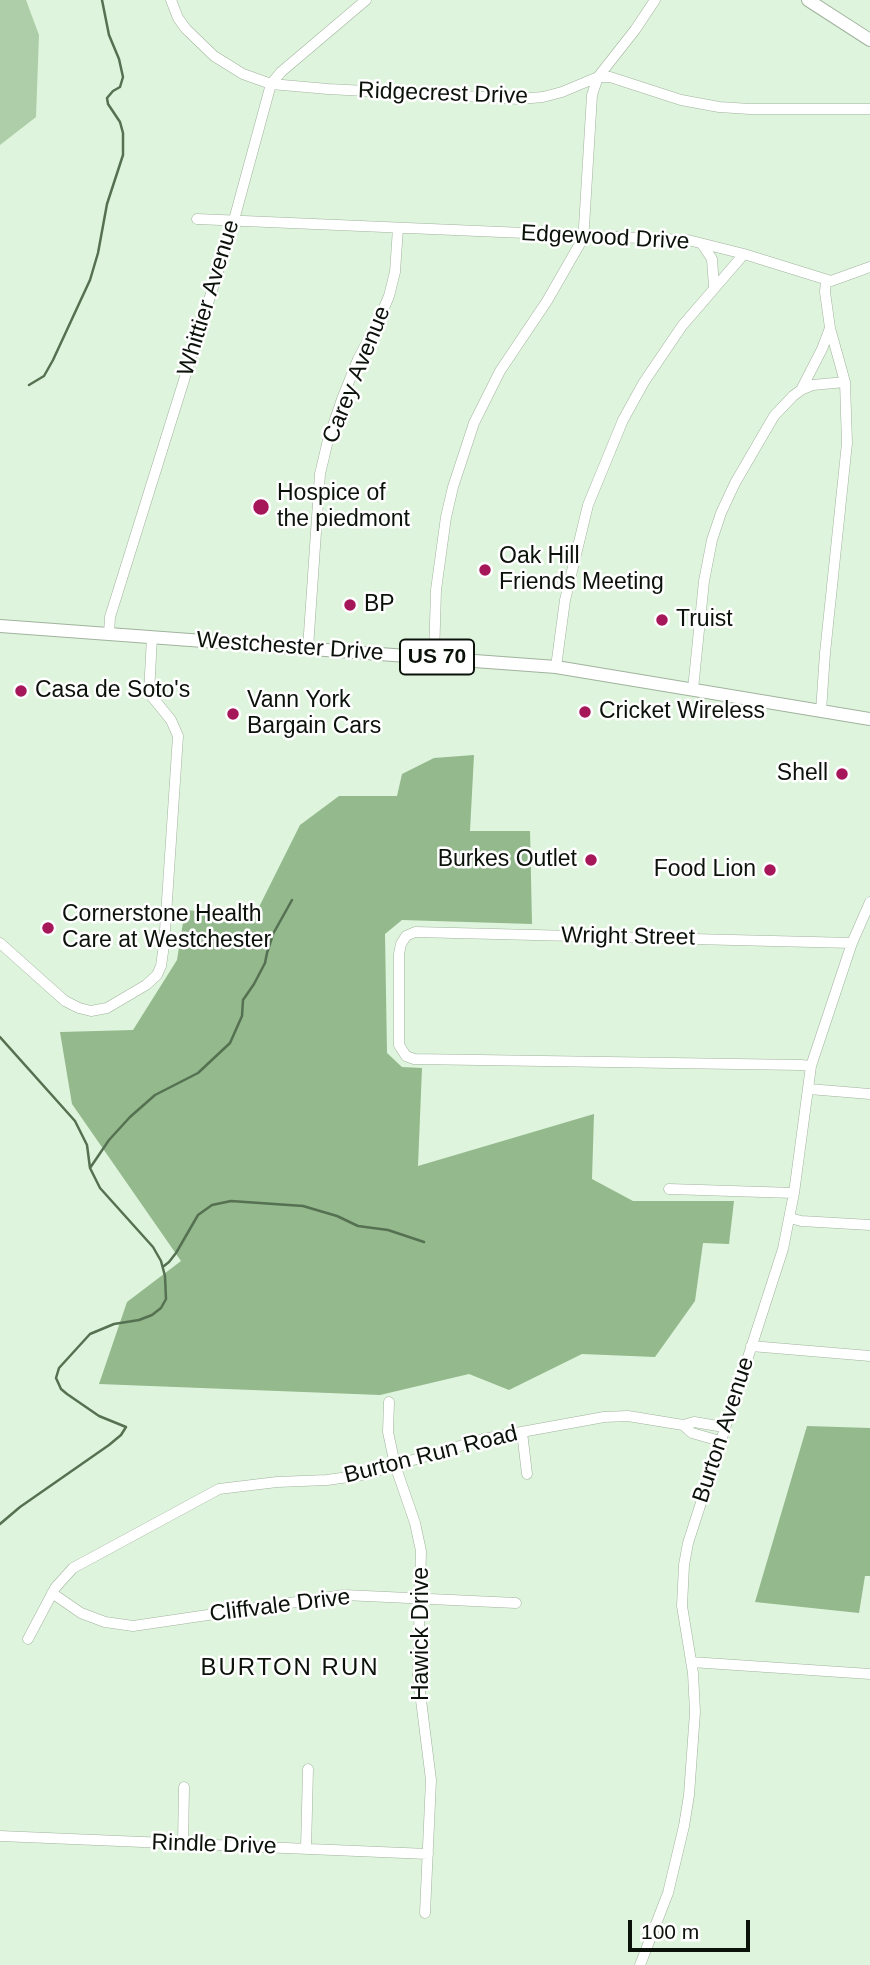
<!DOCTYPE html>
<html>
<head>
<meta charset="utf-8">
<style>
  body { margin:0 }
  #map { position:relative; width:870px; height:1965px; overflow:hidden; background:#dff4dc; font-family:Helvetica,sans-serif }
  canvas { display:block }
  .scale { position:absolute; left:628px; top:1920px; width:122px; height:32px; box-sizing:border-box; border:4px solid #0b120a; border-top:0; padding-left:9px; font-size:21px; line-height:24px; white-space:nowrap; color:#0b120a; -webkit-text-stroke:5px #fff; paint-order:stroke }
</style>
</head>
<body>
<div id="map">
<canvas width="870" height="1965"></canvas>
<div class="scale">100 m</div>
</div>
<script>
const ctx = document.querySelector('canvas').getContext('2d');
ctx.lineJoin = 'round';
function fill(path, color) { ctx.fillStyle = color; ctx.fill(path, 'evenodd'); }
const toPath = rows => new Path2D(rows.map(r => 'M' + r).join(''));
function trace(path, color, width, dash) { ctx.strokeStyle = color; ctx.lineWidth = width; ctx.lineCap = dash ? 'butt' : 'round'; ctx.setLineDash(dash || []); ctx.stroke(path); }
function label(font, color, halo, rows, align = 'center') {
  ctx.font = font + ' Helvetica,sans-serif'; ctx.lineWidth = 5; ctx.setLineDash([]); ctx.textBaseline = 'middle'; ctx.strokeStyle = halo; ctx.fillStyle = color; for (const [text, x, y, turn = 0] of rows) {
    ctx.save(); ctx.translate(x, y); ctx.rotate((+turn || 0) * Math.PI / 180); ctx.textAlign = isNaN(turn) ? turn : align; if (halo) ctx.strokeText(text, 0, 0); ctx.fillText(text, 0, 0); ctx.restore();
  }
}
const green = toPath([
  [0,0,26,0,39,35,36,117,0,145]
]);
const forest = toPath([
  [474,755,470,831,530,831,532,924,402,920,385,934,387,1053,402,1067,422,1068,418,1166,594,1114,592,1179,633,1201,734,1201,729,1244,703,1243,695,1301,655,1357,582,1354,509,1390,469,1374,380,1395,99,1384,127,1302,181,1261,72,1104,60,1032,133,1030,177,960,185,910,255,915,300,825,339,796,397,796,402,774,434,758],
  [807,1426,870,1428,870,1576,865,1576,859,1613,755,1602]
]);
const stream = toPath([
  [29,385,44,376,53,360,90,280,98,253,107,204,123,155,123,133,120,122,108,104,107,98,113,91,120,87,123,77,119,59,109,35,102,0],
  [0,1037,75,1121,87,1145,90,1168,100,1188,153,1247,161,1261,165,1276,166,1299,161,1308,152,1315,139,1320,114,1324,90,1334,59,1368,56,1378,61,1389,67,1394,99,1416,126,1427,121,1435,109,1445,20,1507,0,1524],
  [90,1168,109,1140,130,1117,155,1095,198,1073,230,1043,242,1016,243,1000,254,984,265,963,267,953,273,934,292,900],
  [164,1266,169,1262,176,1253,198,1215,212,1205,231,1201,303,1206,337,1216,358,1226,388,1230,424,1242]
]);
const minor = toPath([
  [171,0,178,18,186,29,214,56,243,74,271,84,328,89,520,99,543,97,562,92,598,77,610,77,681,100,719,107,750,109,870,109],
  [197,219,688,240,744,254,831,281,870,267],
  [702,244,712,259,714,287],
  [801,390,822,349,830,328],
  [109,634,110,617,234,220,271,84,281,72,366,0],
  [308,648,320,474,328,440,342,399,358,359,378,322,389,296,395,272,398,228],
  [434,657,436,590,446,517,453,487,474,423,500,371,547,301,582,240,584,227,592,95,598,77,635,30,655,0],
  [556,667,565,600,588,505,623,420,644,382,682,326,744,254],
  [693,689,704,581,712,540,721,513,735,483,774,416,793,396,801,390,813,385,845,382],
  [821,711,825,653,847,443,845,382,830,328,825,292,826,280],
  [0,943,65,1001,79,1008,91,1011,107,1008,146,985,157,975,161,966,164,945,178,736,171,720,149,693,152,637],
  [811,1066,801,1065,414,1059,406,1056,399,1045,399,954,401,944,406,936,415,932,852,943],
  [809,1089,870,1094],
  [669,1189,794,1193],
  [790,1218,801,1221,870,1225],
  [751,1346,870,1356],
  [389,1402,388,1432,395,1465,415,1523,421,1551,418,1676,431,1780,425,1913],
  [683,1425,692,1433,720,1441],
  [522,1432,527,1474],
  [52,1593,81,1613,105,1622,133,1626,344,1595,516,1603],
  [28,1639,55,1588,73,1568,219,1489,277,1482,327,1480,363,1475,483,1439,604,1417,628,1416,683,1425,694,1422,724,1427],
  [691,1662,870,1674],
  [0,1836,428,1854],
  [183,1844,184,1787],
  [306,1849,308,1769],
  [640,1965,668,1893,684,1826,689,1795,695,1712,693,1673,682,1606,684,1565,688,1543,783,1249,794,1193,811,1066,852,943,870,902]
]);
const major = toPath([
  [808,0,870,40],
  [0,626,556,667,870,719]
]);
const markers = [
  [261,507,9,"#a61759"],
  [485,570,7,"#a61759"],
  [350,605,7,"#a61759"],
  [662,620,7,"#a61759"],
  [21,691,7,"#a61759"],
  [585,712,7,"#a61759"],
  [233,714,7,"#a61759"],
  [842,774,7,"#a61759"],
  [591,860,7,"#a61759"],
  [770,870,7,"#a61759"],
  [48,928,7,"#a61759"]
];
const shields = [
  [437,657,74]
];
const shieldNames = [
  ["US 70",437,657]
];
const streetNames = [
  ["Ridgecrest Drive",443,94,2],
  ["Edgewood Drive",605,238,3],
  ["Whittier Avenue",209,298,-73],
  ["Carey Avenue",357,375,-68],
  ["Westchester Drive",290,647,4],
  ["Wright Street",628,937,1],
  ["Burton Avenue",724,1430,-72],
  ["Burton Run Road",431,1455,-14],
  ["Cliffvale Drive",280,1606,-7],
  ["Hawick Drive",422,1634,-90],
  ["Rindle Drive",214,1845,2]
];
const poiNames = [
  ["Hospice of",277,494],
  ["the piedmont",277,520],
  ["Oak Hill",499,557],
  ["Friends Meeting",499,583],
  ["BP",364,605],
  ["Truist",676,620],
  ["Casa de Soto's",35,691],
  ["Vann York",247,701],
  ["Bargain Cars",247,727],
  ["Cricket Wireless",599,712],
  ["Shell",828,774,"right"],
  ["Burkes Outlet",577,860,"right"],
  ["Food Lion",756,870,"right"],
  ["Cornerstone Health",62,915],
  ["Care at Westchester",62,941]
];
const neighbourhoodNames = [
  ["BURTON RUN",290,1668]
];
fill(green, '#adcea8');
fill(forest, '#93b98d');
trace(stream, '#557151', 2.5);
trace(minor, '#a0b39d', 11);
trace(major, '#a0b39d', 14);
trace(minor, '#fff', 10);
trace(major, '#fff', 12);
for (const [x, y, r, color] of markers) { const dot = new Path2D(); dot.arc(x, y, r, 0, 2 * Math.PI); ctx.fillStyle = color; ctx.fill(dot); trace(dot, '#fff', 2.5); }
for (const [x, y, w] of shields) { const box = new Path2D(); box.roundRect(x - w / 2, y - 17.5, w, 35, 5); ctx.fillStyle = '#fff'; ctx.fill(box); trace(box, '#0b120a', 2); }
label('bold 21px', '#0b120a', null, shieldNames);
label('23px', '#0b120a', '#fff', streetNames);
label('23px', '#0b120a', '#fff', poiNames, 'left');
ctx.letterSpacing = '2px';
label('24px', '#0b120a', '#fff', neighbourhoodNames);
ctx.letterSpacing = '0px';
</script>
</body>
</html>
